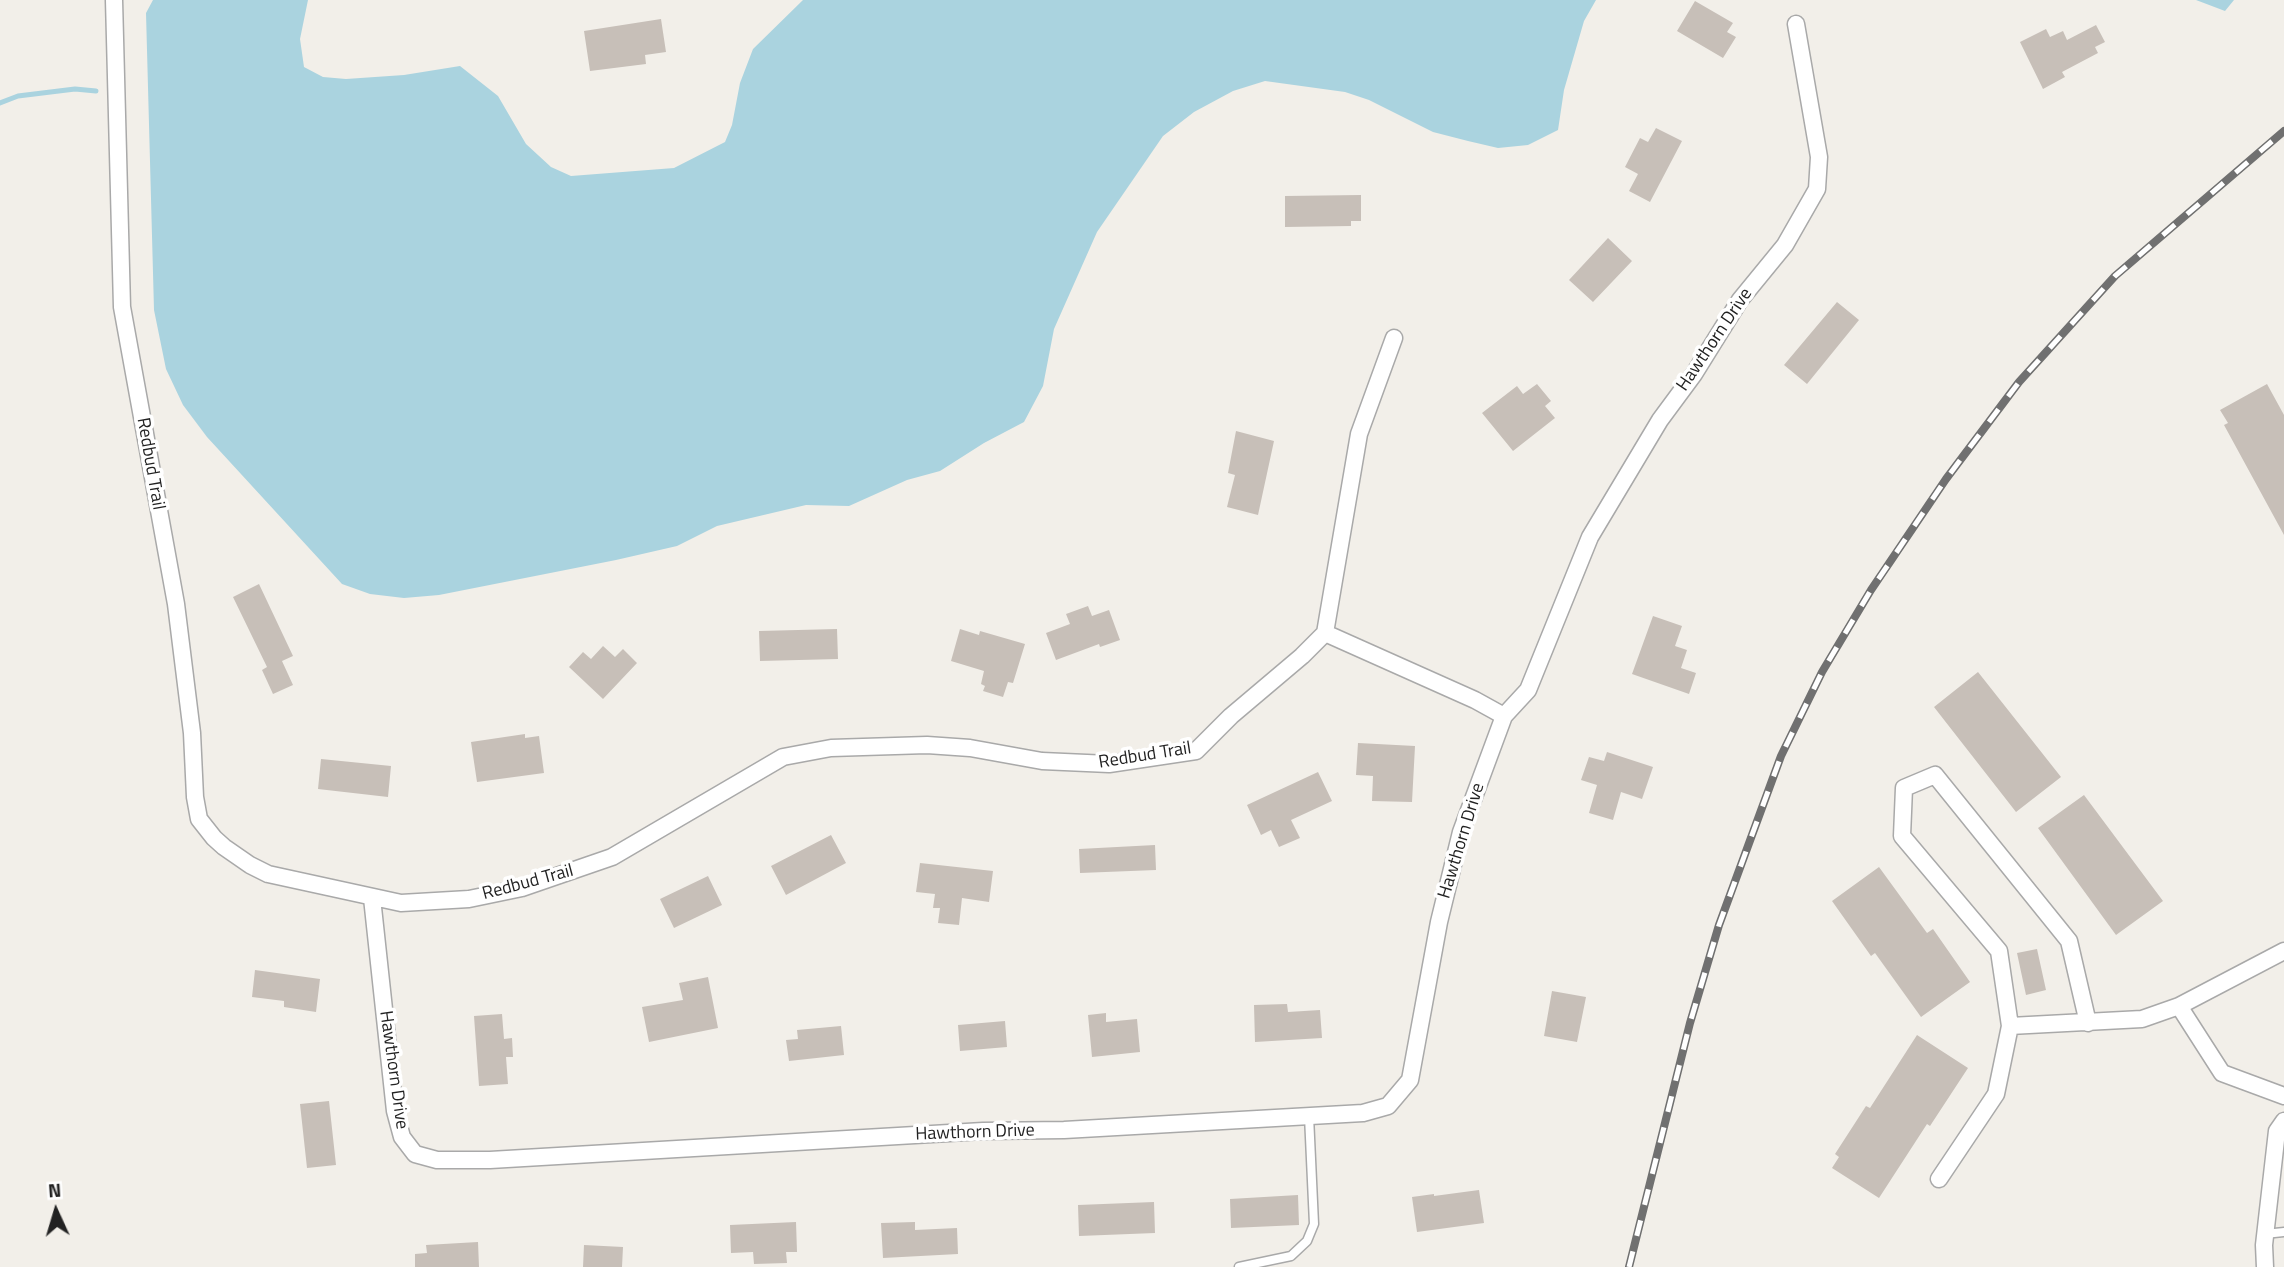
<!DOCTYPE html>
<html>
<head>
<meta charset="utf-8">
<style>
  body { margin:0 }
  #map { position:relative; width:2284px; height:1267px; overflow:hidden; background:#f2efe9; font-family:"Titillium Web",sans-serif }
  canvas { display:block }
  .north { position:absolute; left:21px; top:1176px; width:70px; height:70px; -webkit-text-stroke:5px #fff; paint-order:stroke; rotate:356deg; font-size:19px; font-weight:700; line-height:28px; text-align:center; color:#222 }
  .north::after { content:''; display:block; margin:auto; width:24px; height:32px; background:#222; clip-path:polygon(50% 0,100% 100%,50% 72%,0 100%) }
</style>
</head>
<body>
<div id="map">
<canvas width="2284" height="1267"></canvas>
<div class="north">N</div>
</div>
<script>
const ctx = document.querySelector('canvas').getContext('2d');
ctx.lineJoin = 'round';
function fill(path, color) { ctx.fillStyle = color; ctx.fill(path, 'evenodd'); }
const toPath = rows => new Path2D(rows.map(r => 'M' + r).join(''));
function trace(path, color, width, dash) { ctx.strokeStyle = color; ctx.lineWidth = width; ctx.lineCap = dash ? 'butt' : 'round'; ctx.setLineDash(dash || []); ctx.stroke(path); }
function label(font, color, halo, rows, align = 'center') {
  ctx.font = font + ' "Titillium Web",sans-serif'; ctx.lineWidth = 7; ctx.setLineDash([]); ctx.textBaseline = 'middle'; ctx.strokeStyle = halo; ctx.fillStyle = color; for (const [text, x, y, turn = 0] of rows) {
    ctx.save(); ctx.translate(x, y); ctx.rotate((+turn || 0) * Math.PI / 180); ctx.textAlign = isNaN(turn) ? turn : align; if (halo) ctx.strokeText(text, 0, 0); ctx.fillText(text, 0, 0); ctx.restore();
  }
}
const water = toPath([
  [153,0,308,0,300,39,304,67,323,77,346,79,404,75,460,66,498,96,526,144,551,167,571,176,674,168,725,142,732,125,740,83,753,49,803,0,1596,0,1584,21,1564,90,1558,130,1528,145,1498,148,1468,141,1433,132,1369,100,1345,92,1265,81,1233,91,1194,112,1163,136,1097,232,1054,329,1043,386,1024,422,984,443,940,471,907,480,849,506,806,505,717,526,677,546,616,560,439,595,404,598,370,594,342,584,207,437,183,405,166,369,154,310,146,13],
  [2196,0,2234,0,2225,11]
]);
const stream = toPath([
  [0,103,18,96,75,89,96,91]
]);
const building = toPath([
  [1695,1,1733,23,1727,32,1736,37,1723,58,1677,31],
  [661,19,666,52,645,55,646,64,590,71,584,31],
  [2096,25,2105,42,2095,47,2098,53,2062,72,2065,77,2043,89,2020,42,2046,29,2050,37,2063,31,2067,40],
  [1656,128,1682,141,1650,202,1629,191,1638,174,1625,167,1640,138,1648,142],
  [1361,195,1361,221,1351,221,1351,226,1285,227,1285,196],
  [1608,238,1632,261,1593,302,1569,280],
  [1837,302,1859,320,1807,384,1784,365],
  [1537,384,1551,401,1545,406,1555,418,1513,451,1482,413,1517,386,1523,394],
  [2267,384,2284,415,2284,535,2224,425,2228,423,2220,410],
  [1236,431,1274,441,1258,515,1227,507,1235,475,1228,473],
  [259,584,293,656,282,661,293,685,273,694,262,670,267,667,233,597],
  [1088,606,1092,616,1109,610,1120,640,1100,647,1099,644,1056,660,1046,633,1070,624,1066,614],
  [1653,616,1682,626,1675,646,1687,650,1681,668,1696,673,1689,694,1632,674],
  [837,629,838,659,760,661,759,631],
  [960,629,979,635,980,631,1025,644,1013,683,1008,682,1003,697,983,691,985,686,981,684,984,671,951,661],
  [603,646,615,657,623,649,637,663,603,699,569,667,583,652,591,659],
  [1978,672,2061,777,2016,812,1934,707],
  [525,734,525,738,539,736,544,773,477,782,471,742],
  [1358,743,1415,746,1412,802,1372,801,1373,776,1356,775],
  [1607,752,1653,767,1642,799,1621,792,1613,820,1589,813,1597,785,1581,780,1589,757,1604,761],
  [321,759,391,766,388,797,318,789],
  [1318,772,1332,801,1291,820,1300,838,1279,847,1271,830,1261,835,1247,805],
  [2084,795,2163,901,2116,935,2038,828],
  [831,835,846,863,786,895,771,866],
  [1155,845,1156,870,1080,873,1079,849],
  [920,863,993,871,989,902,962,898,959,925,938,923,940,908,933,908,935,894,916,892],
  [1879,867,1927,933,1933,929,1970,982,1921,1017,1875,953,1871,956,1832,901],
  [708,876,722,905,674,928,660,899],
  [2037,949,2046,990,2026,995,2017,953],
  [255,970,320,979,316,1012,284,1007,284,1001,252,997],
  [708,977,718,1028,649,1042,642,1007,683,1000,679,983],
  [1552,991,1586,997,1577,1042,1544,1036],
  [1287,1004,1288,1012,1320,1010,1322,1038,1255,1042,1254,1005],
  [1106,1013,1106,1022,1137,1019,1140,1052,1092,1057,1088,1015],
  [502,1014,504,1039,512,1038,513,1057,506,1057,508,1084,479,1086,474,1016],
  [1005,1021,1007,1047,960,1051,958,1025],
  [841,1026,844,1055,789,1061,786,1040,798,1039,797,1030],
  [1917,1035,1968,1068,1930,1126,1927,1124,1879,1198,1832,1168,1839,1157,1835,1154,1866,1106,1870,1108],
  [329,1101,336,1165,307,1168,300,1104],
  [1479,1190,1484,1223,1417,1232,1412,1197,1434,1194,1434,1196],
  [1298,1195,1299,1225,1231,1228,1230,1199],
  [1154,1202,1155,1233,1079,1236,1078,1205],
  [796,1222,797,1252,786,1252,787,1263,754,1264,753,1252,731,1253,730,1225],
  [915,1222,915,1230,957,1228,958,1254,883,1258,881,1223],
  [478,1242,479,1267,415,1267,415,1254,427,1253,426,1245],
  [584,1245,623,1247,622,1267,583,1267]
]);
const lane = toPath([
  [2265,1234,2284,1232],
  [1239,1267,1291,1256,1307,1241,1314,1224,1309,1116]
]);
const street = toPath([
  [114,0,122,307,176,604,192,733,195,797,199,819,214,838,224,847,250,865,268,874,401,903,469,899,522,888,612,857,783,757,831,748,927,745,970,748,1042,761,1109,764,1196,751,1231,716,1302,656,1325,633,1359,434,1394,338],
  [1325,633,1475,700,1504,716],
  [372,898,395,1111,402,1137,415,1154,437,1160,490,1160,983,1131,1064,1130,1363,1113,1388,1106,1410,1080,1439,922,1461,832,1504,716,1528,690,1590,537,1660,420,1694,374,1740,300,1785,245,1817,189,1819,157,1796,24],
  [2179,1006,2222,1073,2284,1096],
  [2010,1026,2142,1019,2179,1006,2284,951],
  [1939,1179,1996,1094,2010,1026,1999,951,1902,836,1904,788,1935,775,2069,941,2088,1023],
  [2265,1267,2264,1245,2277,1131,2284,1121]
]);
const rail = toPath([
  [1629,1267,1690,1023,1719,925,1781,756,1822,672,1871,590,1946,479,2019,382,2115,276,2284,131]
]);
const streetNames = [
  ["Hawthorn Drive",1715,340,-56],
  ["Redbud Trail",150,464,80],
  ["Redbud Trail",1145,756,-9],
  ["Hawthorn Drive",1462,841,-73],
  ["Redbud Trail",528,883,-15],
  ["Hawthorn Drive",393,1070,82],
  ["Hawthorn Drive",975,1133,-2]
];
fill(water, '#aad3df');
trace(stream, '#aad3df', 5);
fill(building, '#c7bfb8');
trace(lane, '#a9a9a9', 11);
trace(street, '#a9a9a9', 19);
trace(lane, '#fff', 8);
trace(street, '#fff', 16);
trace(rail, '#707070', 8);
trace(rail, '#fff', 5, [16]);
label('18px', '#222', '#fff', streetNames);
</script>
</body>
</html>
